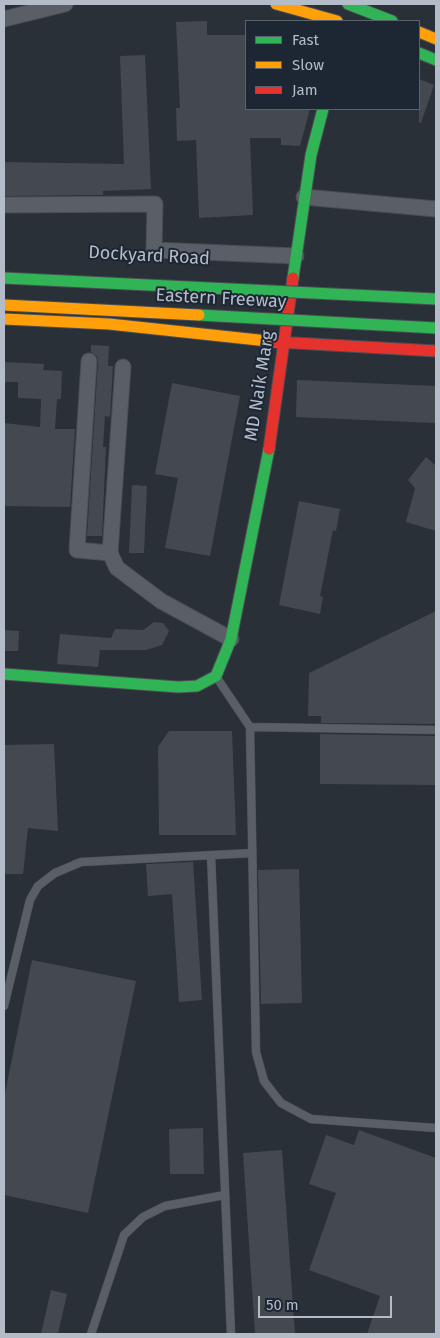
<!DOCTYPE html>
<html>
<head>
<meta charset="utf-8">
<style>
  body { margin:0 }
  #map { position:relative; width:440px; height:1338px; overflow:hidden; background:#2a3038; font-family:"Fira Sans",sans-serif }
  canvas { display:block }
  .frame { position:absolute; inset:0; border:5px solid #b4bcc9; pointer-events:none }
  .legend { position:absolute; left:245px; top:20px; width:175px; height:90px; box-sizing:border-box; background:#1d2633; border:1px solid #59626f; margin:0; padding:6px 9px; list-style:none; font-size:15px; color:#b4bcc9 }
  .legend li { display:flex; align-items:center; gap:10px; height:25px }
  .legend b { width:25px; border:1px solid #59626f }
  .scale { position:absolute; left:258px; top:1296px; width:134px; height:22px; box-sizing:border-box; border:2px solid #b4bcc9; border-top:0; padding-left:6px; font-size:15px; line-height:18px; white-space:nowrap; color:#b4bcc9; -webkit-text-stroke:4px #1d2633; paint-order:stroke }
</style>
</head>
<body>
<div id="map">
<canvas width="440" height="1338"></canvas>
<div class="frame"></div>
<ul class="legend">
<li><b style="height:6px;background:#30b455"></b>Fast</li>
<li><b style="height:6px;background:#ff9f0a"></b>Slow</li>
<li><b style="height:6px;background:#e5322d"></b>Jam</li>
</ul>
<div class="scale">50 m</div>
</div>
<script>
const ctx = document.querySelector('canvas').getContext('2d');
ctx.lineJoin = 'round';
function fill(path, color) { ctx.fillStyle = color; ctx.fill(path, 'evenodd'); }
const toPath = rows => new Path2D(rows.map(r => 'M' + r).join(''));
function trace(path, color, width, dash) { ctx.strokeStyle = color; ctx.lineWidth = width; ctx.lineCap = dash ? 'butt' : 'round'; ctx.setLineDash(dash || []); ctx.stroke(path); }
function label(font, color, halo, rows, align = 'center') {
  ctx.font = font + ' "Fira Sans",sans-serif'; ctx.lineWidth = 4; ctx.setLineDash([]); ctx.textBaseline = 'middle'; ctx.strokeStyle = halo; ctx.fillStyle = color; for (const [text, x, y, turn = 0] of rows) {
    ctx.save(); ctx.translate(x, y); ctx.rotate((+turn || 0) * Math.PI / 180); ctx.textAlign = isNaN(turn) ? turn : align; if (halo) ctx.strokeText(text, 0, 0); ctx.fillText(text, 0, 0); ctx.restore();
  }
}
const building = toPath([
  [207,21,207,35,246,35,246,109,310,109,300,146,281,145,281,138,250,138,253,215,199,218,196,140,177,141,176,108,180,108,176,22],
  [145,55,151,189,103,191,103,195,4,196,4,162,124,164,120,56],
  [419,79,434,85,421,123,419,123],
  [91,345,109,346,108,366,113,366,110,417,105,416,103,447,106,447,102,536,87,536,98,362,97,356,91,352],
  [4,362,44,364,43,370,62,371,61,399,57,399,55,429,75,429,70,507,4,506,4,423,40,427,41,399,18,398,18,382,4,382],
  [297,380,436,386,436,423,296,417],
  [172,383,240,396,210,556,165,548,178,478,155,474],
  [426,457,436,466,436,531,406,522,415,488,408,480],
  [132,485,147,486,144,553,129,553],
  [299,501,340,509,336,531,333,530,320,596,323,597,320,614,279,605],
  [436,611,436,724,321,723,321,716,308,716,309,673],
  [154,622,163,623,169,631,162,645,146,650,100,650,98,667,57,664,60,634,111,638,115,629,143,630],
  [4,630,19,631,18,651,4,651],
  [169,731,232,731,236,835,159,835,158,747],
  [320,734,436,736,436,785,320,784],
  [54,744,58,831,28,828,23,874,4,874,4,745],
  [193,862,202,1000,179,1002,172,894,148,896,146,864],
  [299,869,302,1003,261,1004,258,870],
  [32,960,136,981,88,1213,4,1195,4,1098],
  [203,1128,204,1174,170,1174,169,1129],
  [359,1130,436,1158,436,1334,367,1334,380,1296,309,1270,336,1193,309,1184,326,1135,354,1145],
  [282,1150,295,1334,255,1334,243,1153],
  [51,1290,67,1294,58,1334,41,1334]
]);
const lane = toPath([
  [217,678,250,727,436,730],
  [250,727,256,1052,264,1081,281,1103,311,1119,436,1128],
  [211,855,231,1334],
  [4,1006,30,900,38,886,55,873,81,862,252,853],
  [91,1334,124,1235,143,1217,165,1206,225,1195]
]);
const street = toPath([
  [4,19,65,4],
  [304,197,436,209],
  [4,205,155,204,154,250,296,256],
  [89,361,77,550,110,553],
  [123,367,110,553,117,568,161,601,231,639]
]);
const fast = toPath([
  [348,4,392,21],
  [419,53,436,60],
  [293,278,311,155,323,109],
  [4,674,178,687,197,686,216,676,231,639,269,449]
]);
const slow = toPath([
  [276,4,337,21],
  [419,32,436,39],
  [4,319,109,324,277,342]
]);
const jam = toPath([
  [277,342,436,351],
  [269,449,293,278]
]);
const fastBridge = toPath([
  [4,278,436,299],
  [199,315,436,328]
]);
const slowBridge = toPath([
  [4,305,199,315]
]);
const streetNames = [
  ["Dockyard Road",149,256,3],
  ["Eastern Freeway",221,299,3],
  ["MD Naik Marg",260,386,-81]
];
fill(building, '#444950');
trace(lane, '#484c53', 9);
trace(street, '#484c53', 17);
trace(fast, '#484c53', 13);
trace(slow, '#484c53', 13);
trace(jam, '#484c53', 13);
trace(lane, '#5a5e66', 8);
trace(street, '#5a5e66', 15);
trace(fast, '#30b455', 11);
trace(slow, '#ff9f0a', 11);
trace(jam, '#e5322d', 11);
trace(fastBridge, '#474c53', 13, []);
trace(slowBridge, '#474c53', 13, []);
trace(fastBridge, '#30b455', 11);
trace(slowBridge, '#ff9f0a', 11);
label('18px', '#b4bcc9', '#1d2633', streetNames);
</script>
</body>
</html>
